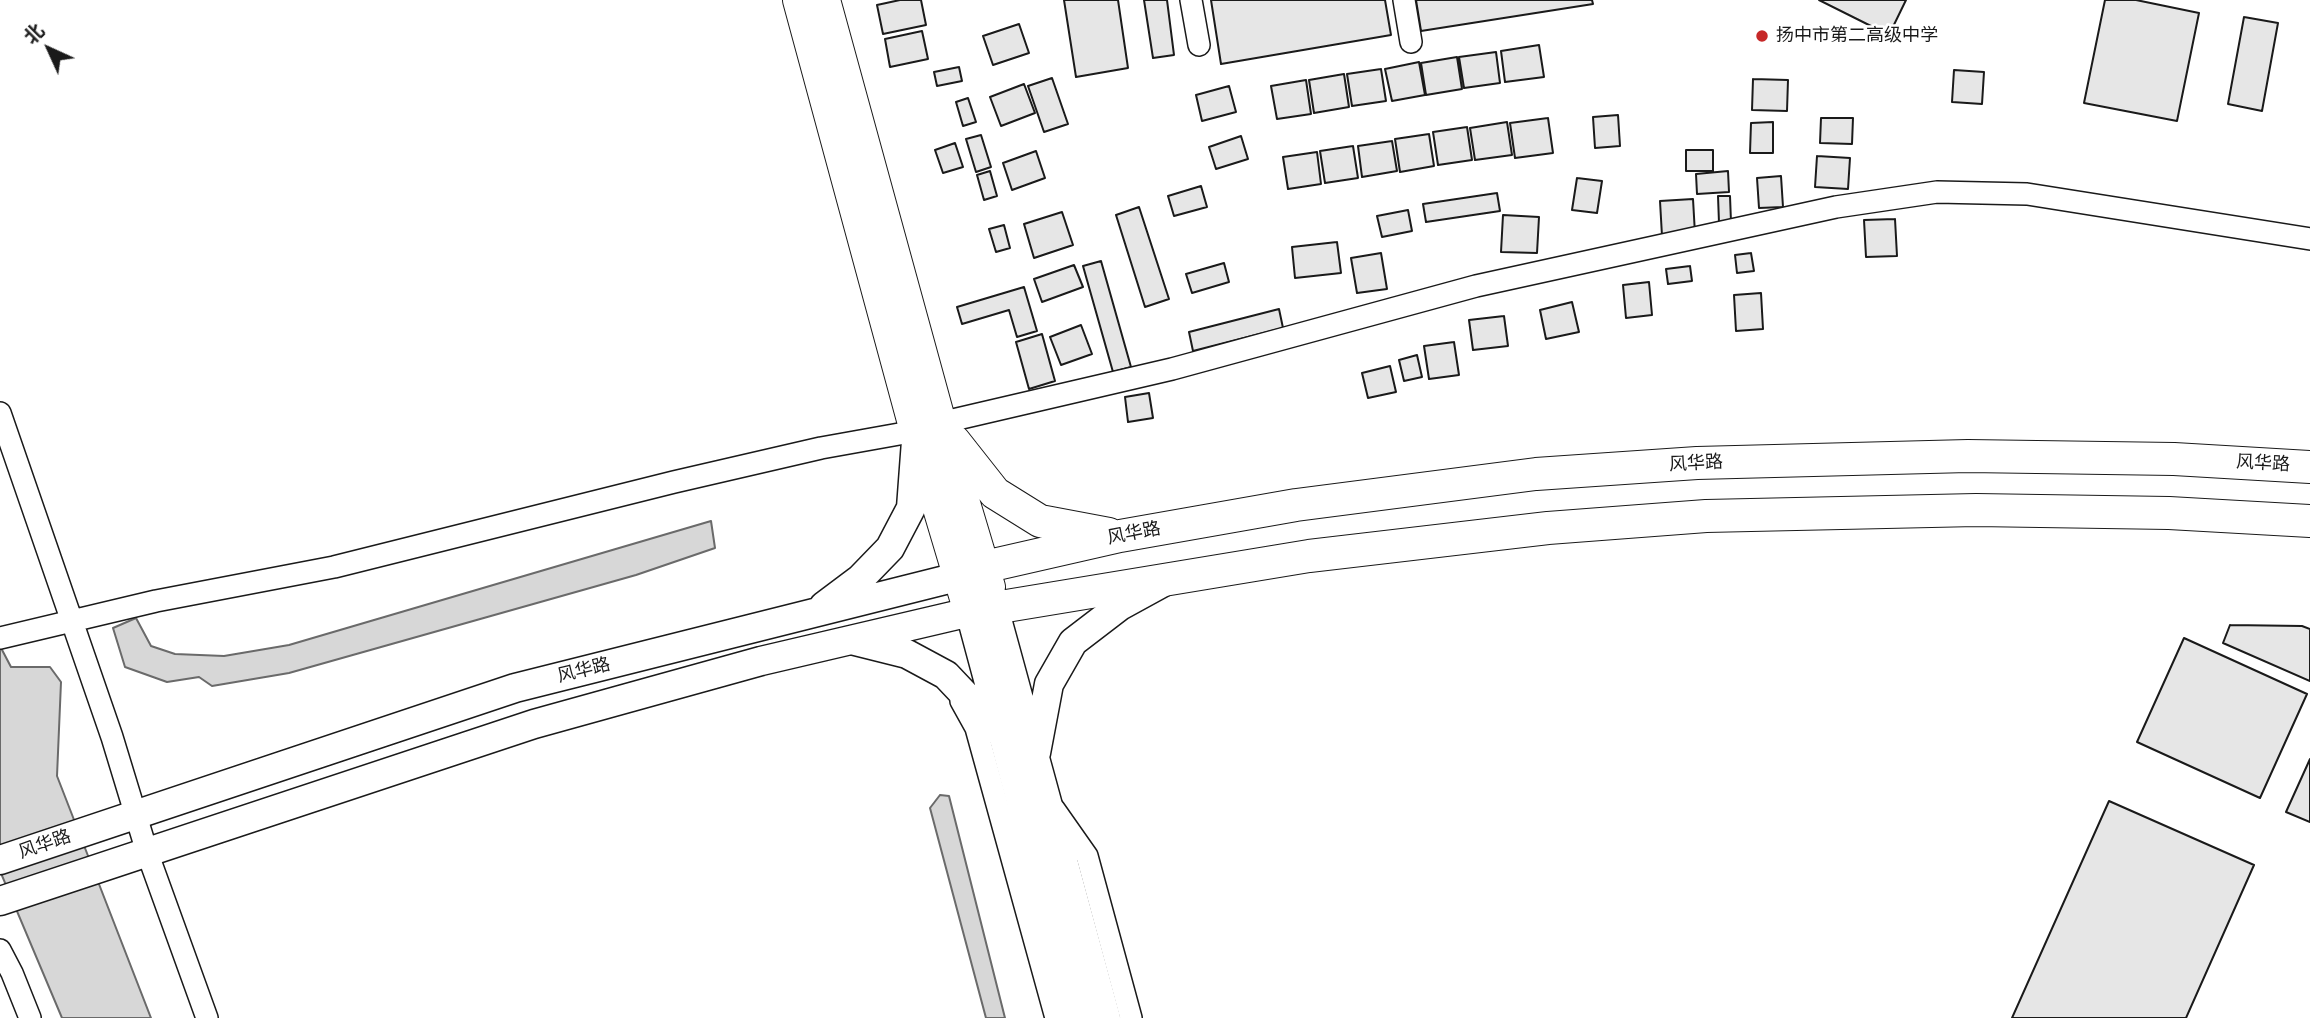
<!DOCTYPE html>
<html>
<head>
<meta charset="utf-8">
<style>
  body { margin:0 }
  #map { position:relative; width:2310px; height:1018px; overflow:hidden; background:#fff; font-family:"DM Sans","Noto Sans SC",sans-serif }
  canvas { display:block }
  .north { position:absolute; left:14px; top:14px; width:70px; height:70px; -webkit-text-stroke:5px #fff; paint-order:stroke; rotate:315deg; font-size:19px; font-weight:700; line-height:28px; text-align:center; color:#1a1a1a }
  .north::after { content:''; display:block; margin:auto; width:24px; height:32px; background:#1a1a1a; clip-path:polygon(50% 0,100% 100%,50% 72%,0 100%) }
</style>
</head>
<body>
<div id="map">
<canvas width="2310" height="1018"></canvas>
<div class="north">北</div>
</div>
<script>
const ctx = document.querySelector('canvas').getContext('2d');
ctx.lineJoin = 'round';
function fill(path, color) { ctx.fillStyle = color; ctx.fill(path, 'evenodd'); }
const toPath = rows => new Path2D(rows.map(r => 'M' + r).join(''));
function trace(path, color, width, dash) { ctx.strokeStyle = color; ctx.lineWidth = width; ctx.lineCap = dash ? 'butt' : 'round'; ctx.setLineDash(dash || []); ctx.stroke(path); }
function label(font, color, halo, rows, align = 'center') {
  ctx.font = font + ' "DM Sans","Noto Sans SC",sans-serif'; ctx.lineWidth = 5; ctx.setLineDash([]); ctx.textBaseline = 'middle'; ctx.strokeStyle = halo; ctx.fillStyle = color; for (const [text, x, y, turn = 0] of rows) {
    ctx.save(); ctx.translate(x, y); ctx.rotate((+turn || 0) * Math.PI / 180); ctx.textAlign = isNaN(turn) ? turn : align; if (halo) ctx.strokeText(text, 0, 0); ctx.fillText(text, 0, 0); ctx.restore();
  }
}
const water = toPath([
  [711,521,715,548,636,575,289,673,212,686,199,677,167,682,125,667,113,628,136,618,151,646,175,654,224,656,289,645,711,521],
  [0,646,11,667,50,667,61,682,57,776,151,1018,62,1018,0,871,0,646],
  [940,795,949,796,1005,1018,986,1018,930,808,940,795]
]);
const building = toPath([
  [900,0,921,0,926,25,883,34,877,5,900,0],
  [1064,0,1118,0,1128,68,1076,77,1064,0],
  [1144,0,1167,0,1174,55,1153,58,1144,0],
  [1211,0,1385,0,1391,35,1221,64,1211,0],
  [1416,0,1592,0,1593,4,1421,31,1416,0],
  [1819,0,1906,0,1889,35,1819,0],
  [2105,0,2136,0,2199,13,2177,121,2084,103,2105,0],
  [2244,17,2278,23,2262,111,2228,104,2244,17],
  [1019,24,1029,53,993,65,983,36,1019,24],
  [922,31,928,59,890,67,885,39,922,31],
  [1539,45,1544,77,1505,82,1501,51,1539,45],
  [1496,52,1500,83,1464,88,1459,57,1496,52],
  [1457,57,1462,89,1426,95,1421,63,1457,57],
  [1419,62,1425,95,1392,101,1385,69,1419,62],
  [959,67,962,81,937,86,934,72,959,67],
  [1381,69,1386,101,1352,106,1347,74,1381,69],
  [1954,70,1984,72,1982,104,1952,102,1954,70],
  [1344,74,1349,107,1314,113,1309,80,1344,74],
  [1052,78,1068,124,1044,132,1028,86,1052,78],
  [1753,79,1788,80,1787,111,1752,110,1753,79],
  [1306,80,1311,114,1277,119,1271,86,1306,80],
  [1024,84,1035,113,1001,126,990,97,1024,84],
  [1229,86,1236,112,1202,121,1196,95,1229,86],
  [968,98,976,122,963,126,956,102,968,98],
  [1618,115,1620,146,1595,148,1593,117,1618,115],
  [1548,118,1553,153,1515,158,1510,123,1548,118],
  [1821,118,1853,118,1852,144,1820,143,1821,118],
  [1507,122,1512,155,1475,160,1470,128,1507,122],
  [1773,122,1773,153,1750,153,1751,123,1773,122],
  [1467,127,1472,160,1438,165,1433,132,1467,127],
  [1429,134,1434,166,1400,172,1395,139,1429,134],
  [981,135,991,167,976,172,966,139,981,135],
  [1241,136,1248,159,1216,169,1209,147,1241,136],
  [1392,141,1397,171,1362,177,1358,146,1392,141],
  [955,143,963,167,943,173,935,150,955,143],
  [1353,146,1358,178,1325,183,1320,151,1353,146],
  [1686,150,1713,150,1713,171,1686,171,1686,150],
  [1036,151,1045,178,1012,190,1003,163,1036,151],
  [1317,152,1321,184,1288,189,1283,157,1317,152],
  [1817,156,1850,158,1848,189,1815,187,1817,156],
  [990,171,997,196,984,200,977,175,990,171],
  [1728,171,1729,192,1697,194,1696,174,1728,171],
  [1781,176,1783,207,1759,208,1757,178,1781,176],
  [1577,178,1602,181,1597,213,1572,210,1577,178],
  [1201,186,1207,207,1174,216,1168,196,1201,186],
  [1497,193,1500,211,1426,222,1423,204,1497,193],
  [1718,196,1730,196,1731,222,1719,223,1718,196],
  [1693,199,1695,234,1662,236,1660,201,1693,199],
  [1139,207,1169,299,1145,307,1116,215,1139,207],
  [1408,210,1412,231,1382,237,1377,216,1408,210],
  [1062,212,1073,245,1034,258,1024,224,1062,212],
  [1503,215,1539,217,1537,253,1501,252,1503,215],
  [1895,219,1897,256,1866,257,1864,220,1895,219],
  [1004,225,1010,248,996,252,989,229,1004,225],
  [1337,242,1341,273,1295,278,1292,247,1337,242],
  [1381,253,1387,289,1357,293,1351,258,1381,253],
  [1751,253,1754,271,1737,273,1735,255,1751,253],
  [1101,261,1131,367,1113,372,1083,266,1101,261],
  [1224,263,1229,282,1192,293,1186,274,1224,263],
  [1074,265,1083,287,1042,302,1034,279,1074,265],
  [1690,266,1692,281,1668,284,1666,269,1690,266],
  [1649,282,1652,315,1626,318,1623,285,1649,282],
  [1024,287,1037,331,1017,337,1009,310,962,324,957,307,1024,287],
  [1761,293,1763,329,1736,331,1734,295,1761,293],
  [1572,302,1579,332,1546,339,1540,310,1572,302],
  [1279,309,1283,328,1193,351,1189,332,1279,309],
  [1504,316,1508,346,1473,350,1469,320,1504,316],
  [1081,325,1092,354,1061,365,1050,337,1081,325],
  [1042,334,1055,381,1029,389,1016,342,1042,334],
  [1454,342,1459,375,1429,379,1424,346,1454,342],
  [1417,355,1422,377,1404,381,1399,360,1417,355],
  [1390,366,1396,392,1368,398,1362,373,1390,366],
  [1149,393,1153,418,1128,422,1125,397,1149,393],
  [2230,625,2302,626,2310,629,2310,681,2223,643,2230,625],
  [2184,638,2307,694,2260,798,2137,742,2184,638],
  [2310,759,2310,822,2286,812,2310,759],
  [2109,801,2254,865,2186,1018,2012,1018,2109,801]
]);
const minor = toPath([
  [1191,0,1199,45],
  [1404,0,1411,42],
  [0,413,112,737,147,852,207,1018],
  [940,423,1172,369,1476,286,1836,207,1937,192,2027,194,2310,239],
  [0,638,156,601,334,567,674,482,821,448,916,431],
  [961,701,976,728,1056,1018],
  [1054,809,1087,856,1131,1018],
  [0,950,12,973,30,1018]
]);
const major = toPath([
  [824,606,860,579,890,548,911,508,916,441],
  [994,608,1106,1018],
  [855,641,907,654,946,675,1000,732],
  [1036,753,1049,684,1073,642,1120,606,1162,583],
  [0,860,515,688,961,576],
  [0,901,534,724,761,661,970,612,1079,1018]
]);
const highway = toPath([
  [799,0,916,431,970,612,1309,556,1548,528,1706,516,1976,510,2169,513,2310,521],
  [824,0,940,423,989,587],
  [954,441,995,493,1040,521,1109,534],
  [961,576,984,567,1120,536,1296,505,1536,474,1697,463,1968,456,2174,459,2310,467]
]);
const markers = [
  [1762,36,7,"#c62828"]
];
const poiNames = [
  ["扬中市第二高级中学",1776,36]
];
const streetNames = [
  ["风华路",1696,464,-3],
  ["风华路",2263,464,3],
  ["风华路",1134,534,-11],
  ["风华路",584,671,-14],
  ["风华路",45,845,-19]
];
fill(water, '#d7d7d7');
trace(water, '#6a6a6a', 2);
fill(building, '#e6e6e6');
trace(building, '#1a1a1a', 2);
trace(minor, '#1a1a1a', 24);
trace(major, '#1a1a1a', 31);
trace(highway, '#1a1a1a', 34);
trace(minor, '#fff', 21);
trace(major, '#fff', 28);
trace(highway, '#fff', 32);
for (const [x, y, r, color] of markers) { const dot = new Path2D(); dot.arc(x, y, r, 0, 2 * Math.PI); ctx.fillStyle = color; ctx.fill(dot); trace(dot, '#fff', 2.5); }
label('18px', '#1a1a1a', '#fff', poiNames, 'left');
label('18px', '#1a1a1a', '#fff', streetNames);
</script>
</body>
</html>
